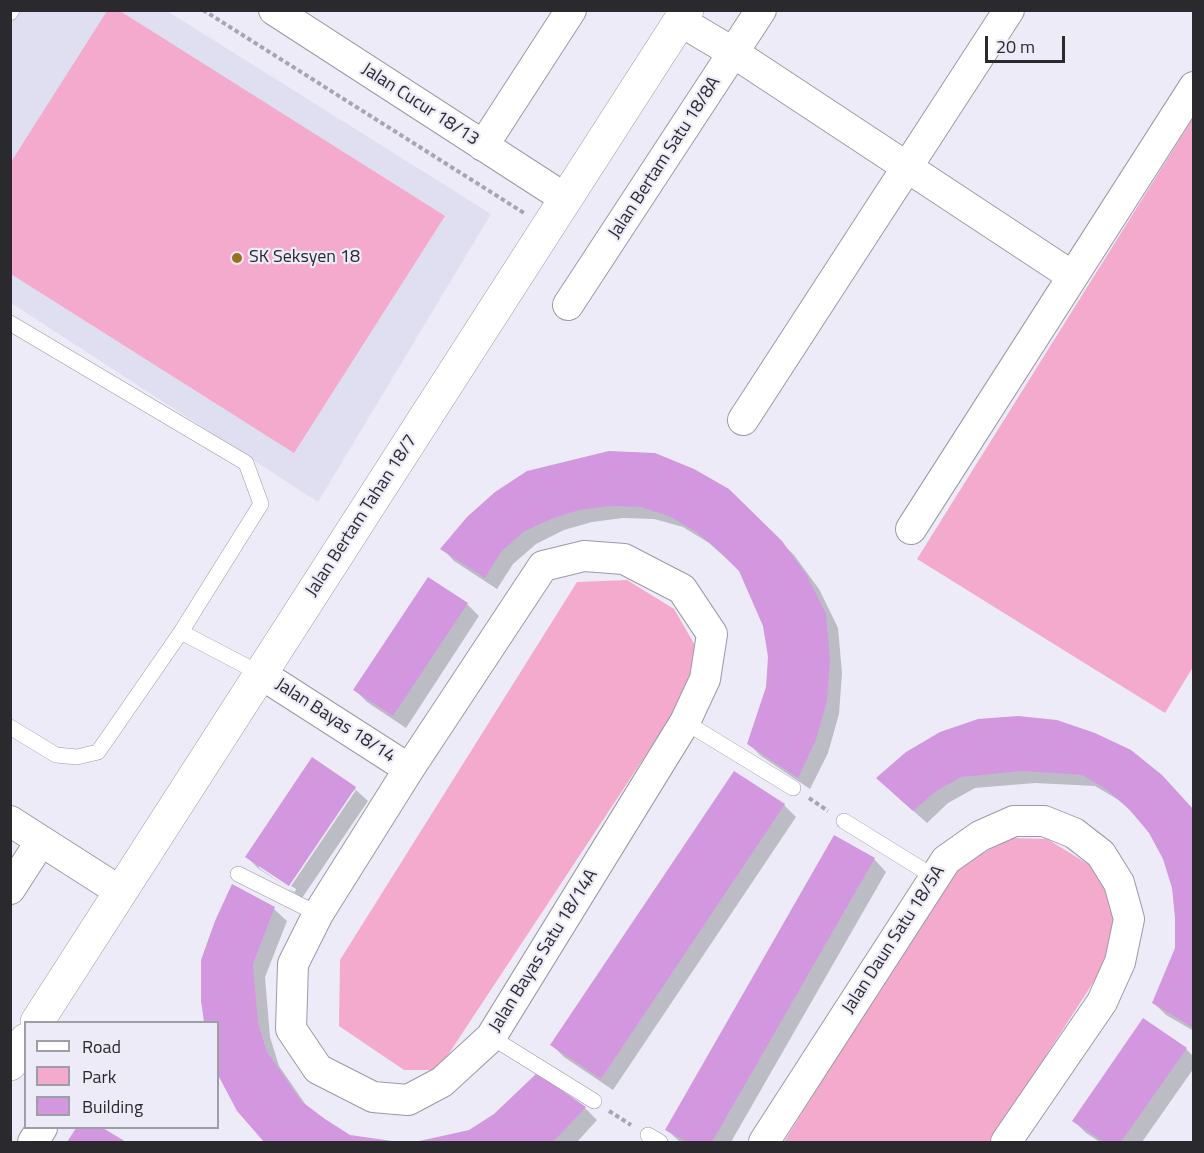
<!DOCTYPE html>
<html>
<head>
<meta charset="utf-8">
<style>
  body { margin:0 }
  #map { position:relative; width:1204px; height:1153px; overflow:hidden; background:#ecebf7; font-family:"Titillium Web",sans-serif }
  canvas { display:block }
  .frame { position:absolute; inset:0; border:12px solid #2a2a2e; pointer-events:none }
  .legend { position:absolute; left:24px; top:1021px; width:195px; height:108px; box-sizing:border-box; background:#ecebf7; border:2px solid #9e9ea7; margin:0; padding:8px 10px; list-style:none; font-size:18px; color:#2a2a2e }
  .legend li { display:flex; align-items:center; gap:12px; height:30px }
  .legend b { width:30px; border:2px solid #9e9ea7 }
  .scale { position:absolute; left:985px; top:36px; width:80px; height:27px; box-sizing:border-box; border:3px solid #2a2a2e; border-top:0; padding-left:8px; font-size:18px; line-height:21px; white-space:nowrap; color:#2a2a2e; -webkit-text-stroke:4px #ecebf7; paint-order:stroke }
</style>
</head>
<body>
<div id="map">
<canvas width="1204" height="1153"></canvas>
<div class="frame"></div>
<ul class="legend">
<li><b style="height:8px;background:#fff"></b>Road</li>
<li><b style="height:16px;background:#f4aacc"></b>Park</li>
<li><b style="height:16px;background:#d397e0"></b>Building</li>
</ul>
<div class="scale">20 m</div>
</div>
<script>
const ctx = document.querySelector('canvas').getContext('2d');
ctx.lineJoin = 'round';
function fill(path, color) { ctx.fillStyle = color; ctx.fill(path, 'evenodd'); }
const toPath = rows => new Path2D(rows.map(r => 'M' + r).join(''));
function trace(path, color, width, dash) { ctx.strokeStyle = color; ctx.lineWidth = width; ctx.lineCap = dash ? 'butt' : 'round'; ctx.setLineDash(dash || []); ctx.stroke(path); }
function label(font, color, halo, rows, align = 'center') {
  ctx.font = font + ' "Titillium Web",sans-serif'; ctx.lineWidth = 4.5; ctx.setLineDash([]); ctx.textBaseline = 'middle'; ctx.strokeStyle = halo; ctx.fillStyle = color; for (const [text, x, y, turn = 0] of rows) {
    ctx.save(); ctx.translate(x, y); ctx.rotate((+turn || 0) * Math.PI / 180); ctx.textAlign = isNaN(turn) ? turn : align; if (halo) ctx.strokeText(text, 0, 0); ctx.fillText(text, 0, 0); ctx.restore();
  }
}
const built = toPath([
  [10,11,167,11,491,214,318,502,11,303]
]);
const green = toPath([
  [107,11,120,11,445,216,294,453,11,274,11,162],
  [1193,118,1193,667,1165,713,917,559],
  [627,580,674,609,696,647,692,685,438,1070,404,1070,339,1026,340,960,577,582],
  [1010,838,1047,839,1096,869,1117,917,1111,955,990,1142,784,1142,951,871]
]);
const shadow = toPath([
  [528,472,781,542,794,555,819,589,838,628,842,673,839,714,828,753,810,789,761,756,749,744,768,687,769,656,765,626,740,571,709,543,683,527,654,519,623,518,592,522,564,530,536,544,513,564,497,589,454,561,442,548],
  [467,604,479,616,406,728,367,702,355,690],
  [978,720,1194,810,1194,1031,1166,1015,1154,1003,1176,948,1177,918,1173,888,1165,858,1150,832,1122,802,1095,786,1035,783,975,788,948,803,927,823,890,790],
  [312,759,356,789,259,864,259,868,287,887,259,869,247,857],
  [356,790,368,801,302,898,289,889,295,892,296,889,291,886],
  [784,805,796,817,613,1090,564,1057,552,1045],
  [874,859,886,872,731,1142,680,1142,667,1130],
  [274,909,287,921,265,977,270,1037,279,1066,308,1108,350,1137,395,1142,266,1142,218,1073,218,1022,205,1022,203,1001],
  [1186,1049,1194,1057,1194,1068,1142,1142,1100,1142,1086,1133,1074,1121],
  [585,1108,597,1120,577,1142,418,1142],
  [78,1128,100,1128,124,1142,68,1142]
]);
const building = toPath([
  [609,451,655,453,694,469,729,489,782,541,807,576,826,614,830,660,827,701,816,740,798,778,747,744,766,687,768,657,763,626,739,571,718,550,695,531,669,516,640,507,610,506,579,510,551,519,523,532,501,552,485,578,440,549,467,517,495,492,527,471],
  [428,577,468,603,393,716,353,690],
  [1018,716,1057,720,1095,733,1131,750,1162,775,1194,810,1194,1028,1152,1003,1175,948,1175,918,1172,888,1163,859,1149,833,1130,810,1107,790,1082,775,1022,771,962,777,936,791,913,811,876,778,906,752,940,732,978,719],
  [312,757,356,787,289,886,245,857],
  [734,771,785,804,601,1079,550,1045],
  [834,835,875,858,712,1142,687,1142,665,1130],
  [232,884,275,907,253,964,258,1023,267,1052,301,1101,325,1119,350,1135,392,1141,392,1142,264,1142,237,1111,218,1075,218,1022,204,1022,201,1001,201,960,215,921],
  [1143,1018,1187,1048,1121,1142,1104,1142,1072,1121],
  [537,1073,586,1107,553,1142,415,1142,469,1130,494,1114],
  [76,1128,103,1128,126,1142,67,1142]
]);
const path = toPath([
  [203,10,524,213],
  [809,798,828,811],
  [609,1111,631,1125]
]);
const lane = toPath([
  [10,13,12,10],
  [10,323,246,463,261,504,181,632,98,752,77,757,56,755,10,727],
  [181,632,261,674],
  [685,722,793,788],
  [844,821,936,878],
  [238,874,318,914],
  [491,1037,594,1101],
  [648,1135,660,1142]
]);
const street = toPath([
  [274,10,566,199],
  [680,21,734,53,1072,276],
  [483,146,571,10],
  [568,305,761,10],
  [743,420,1009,10],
  [911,529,1194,87],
  [584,556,624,559,682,589,712,634,705,679,685,722,491,1037,442,1082,408,1100,373,1097,318,1069,291,1029,293,964,318,914,409,769,543,566,584,556],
  [261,674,409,769],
  [10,821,121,892],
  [10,889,41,841],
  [33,1142,42,1128],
  [764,1142,946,860,980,836,1014,821,1044,821,1074,833,1101,854,1119,883,1129,919,1120,962,1102,1002,1006,1142]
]);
const secondary = toPath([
  [37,1022,687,10],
  [10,1064,26,1040]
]);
const markers = [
  [237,258,6,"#9b701e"]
];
const streetNames = [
  ["Jalan Cucur 18/13",420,105,33],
  ["Jalan Bertam Satu 18/8A",665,158,-57],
  ["Jalan Bertam Tahan 18/7",362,516,-57],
  ["Jalan Bayas 18/14",335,721,33],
  ["Jalan Daun Satu 18/5A",894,940,-57],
  ["Jalan Bayas Satu 18/14A",544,951,-58]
];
const poiNames = [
  ["SK Seksyen 18",249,258]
];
fill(built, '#e0def1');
fill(green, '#f4aacc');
fill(shadow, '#0003');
fill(building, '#d397e0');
trace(lane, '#9b9aa5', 16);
trace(street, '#9b9aa5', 32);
trace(secondary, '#9b9aa5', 34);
trace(path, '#a7a6af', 4, [4.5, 3]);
trace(lane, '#fff', 15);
trace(street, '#fff', 30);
trace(secondary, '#fff', 33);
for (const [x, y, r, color] of markers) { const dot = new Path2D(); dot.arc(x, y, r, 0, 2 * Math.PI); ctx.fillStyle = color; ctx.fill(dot); trace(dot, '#ecebf7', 2); }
label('18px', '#2a2a2e', '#ecebf7', streetNames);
label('18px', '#2a2a2e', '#ecebf7', poiNames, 'left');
</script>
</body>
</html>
